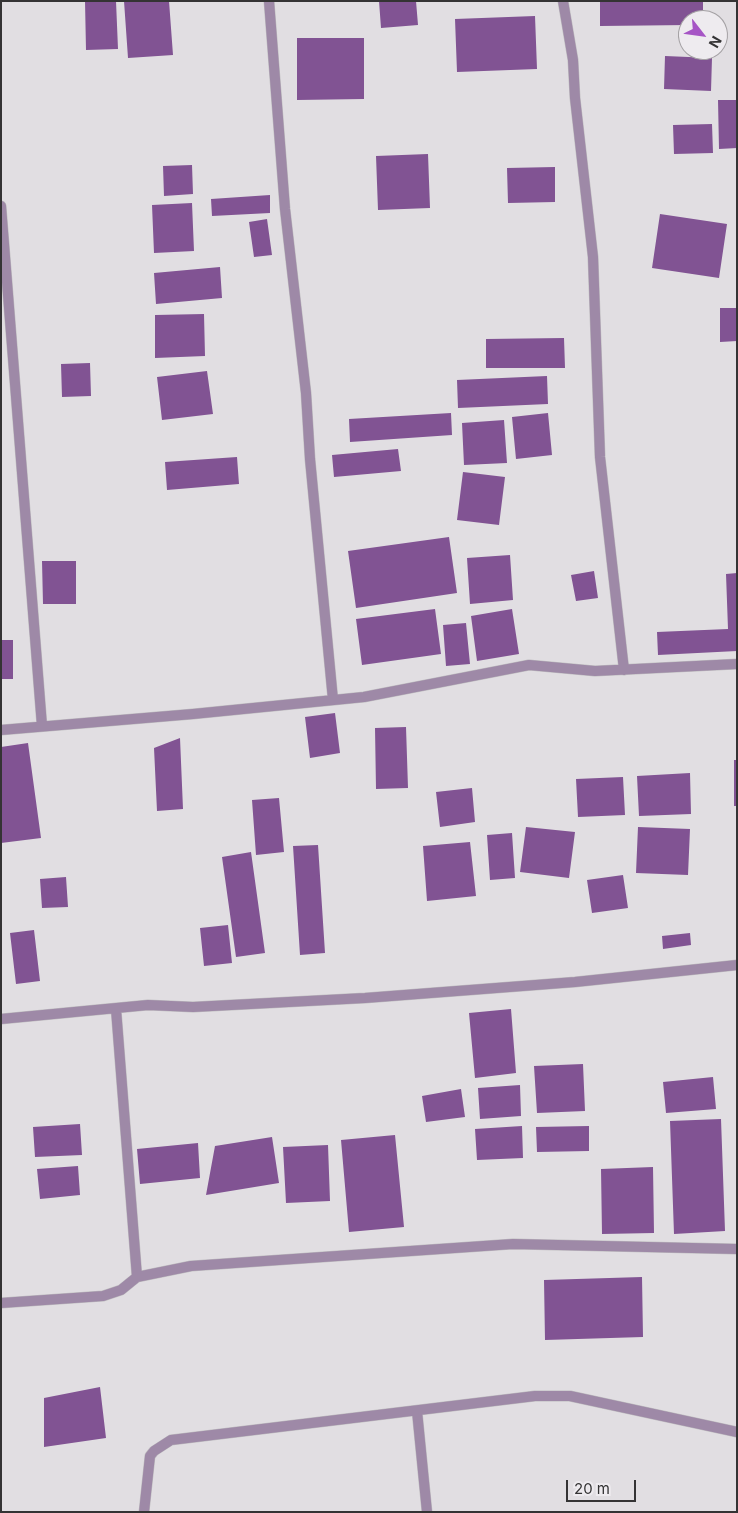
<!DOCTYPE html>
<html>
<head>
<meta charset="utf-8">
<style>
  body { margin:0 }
  #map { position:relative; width:738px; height:1513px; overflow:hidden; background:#e1dee2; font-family:Inter,sans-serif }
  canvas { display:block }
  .frame { position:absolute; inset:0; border:2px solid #343334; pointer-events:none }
  .north { position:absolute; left:678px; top:10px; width:50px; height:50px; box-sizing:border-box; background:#eeebef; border:1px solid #a4a1a4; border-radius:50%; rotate:120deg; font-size:14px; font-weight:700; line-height:20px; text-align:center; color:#343334 }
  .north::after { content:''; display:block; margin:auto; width:18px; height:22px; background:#a655c5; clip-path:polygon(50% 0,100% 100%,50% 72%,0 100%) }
  .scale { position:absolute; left:566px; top:1480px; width:70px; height:22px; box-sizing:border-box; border:2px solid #343334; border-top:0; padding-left:6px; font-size:15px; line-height:18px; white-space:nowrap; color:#343334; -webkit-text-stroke:4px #eeebef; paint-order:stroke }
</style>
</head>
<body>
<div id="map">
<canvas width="738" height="1513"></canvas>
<div class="frame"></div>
<div class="north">N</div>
<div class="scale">20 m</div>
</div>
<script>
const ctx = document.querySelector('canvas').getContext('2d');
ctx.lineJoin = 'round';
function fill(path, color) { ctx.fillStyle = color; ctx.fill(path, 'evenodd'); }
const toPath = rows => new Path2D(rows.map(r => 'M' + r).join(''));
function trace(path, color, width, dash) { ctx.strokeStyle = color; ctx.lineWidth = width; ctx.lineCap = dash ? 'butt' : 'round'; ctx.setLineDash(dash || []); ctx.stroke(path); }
const building = toPath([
  [85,1,116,1,118,49,86,50],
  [124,1,169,1,173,55,128,58],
  [379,1,416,1,418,25,381,28],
  [600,1,703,1,703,20,688,20,688,25,600,26],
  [535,16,537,69,457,72,455,19],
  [297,38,364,38,364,99,297,100],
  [665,56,712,58,711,91,664,89],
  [718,100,737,100,737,148,719,149],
  [712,124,713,153,674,154,673,125],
  [428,154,430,208,378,210,376,156],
  [192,165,193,194,164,196,163,166],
  [555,167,555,202,508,203,507,168],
  [270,195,270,213,212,216,211,199],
  [192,203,194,251,154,253,152,205],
  [660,214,727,224,719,278,652,268],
  [267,219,272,255,254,257,249,222],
  [220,267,222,298,156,304,154,273],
  [720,308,737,308,737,341,720,342],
  [204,314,205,356,155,358,155,315],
  [564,338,565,368,486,368,486,339],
  [90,363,91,396,62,397,61,364],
  [207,371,213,414,162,420,157,377],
  [547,376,548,404,458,408,457,380],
  [451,413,452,435,350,442,349,419],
  [548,413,552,455,516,459,512,417],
  [504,420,507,463,464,465,462,423],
  [398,449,401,471,334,477,332,455],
  [237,457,239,484,167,490,165,462],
  [463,472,505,477,499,525,457,520],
  [449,537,457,593,356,608,348,551],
  [510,555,513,600,470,604,467,558],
  [42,561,76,561,76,604,43,604],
  [594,571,598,598,576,601,571,575],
  [737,573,737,651,658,655,657,632,728,629,726,574],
  [435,609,441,654,362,665,356,619],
  [512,609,519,654,477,661,471,616],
  [466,623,470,664,446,666,443,625],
  [1,640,13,640,13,679,1,679],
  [335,713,340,753,310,758,305,717],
  [406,727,408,788,376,789,375,728],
  [180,738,183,809,157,811,154,748],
  [28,743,41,838,1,843,1,747],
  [734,760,737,760,737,806,734,806],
  [690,773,691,814,639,816,637,776],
  [623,777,625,815,578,817,576,779],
  [472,788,475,822,440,827,436,792],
  [279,798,284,852,256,855,252,800],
  [526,827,575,832,569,878,520,872],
  [638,827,690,829,688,875,636,873],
  [512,833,515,878,490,880,487,835],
  [470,842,476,896,427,901,423,846],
  [318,845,325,953,300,955,293,846],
  [251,852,265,953,236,957,222,857],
  [623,875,628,908,592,913,587,880],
  [66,877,68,907,42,908,40,879],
  [228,925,232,963,204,966,200,928],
  [34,930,40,981,16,984,10,933],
  [690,933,691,945,663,949,662,936],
  [511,1009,516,1073,475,1078,469,1013],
  [583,1064,585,1111,537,1113,534,1066],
  [713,1077,716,1109,666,1113,663,1082],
  [520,1085,521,1116,480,1119,478,1088],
  [461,1089,465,1117,426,1122,422,1096],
  [721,1119,725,1231,674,1234,670,1121],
  [80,1124,82,1155,35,1157,33,1127],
  [522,1126,523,1158,477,1160,475,1129],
  [589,1126,589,1151,537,1152,536,1127],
  [395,1135,404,1227,349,1232,341,1140],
  [272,1137,279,1183,206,1195,215,1146],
  [198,1143,200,1178,140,1184,137,1149],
  [328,1145,330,1201,286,1203,283,1147],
  [78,1166,80,1195,40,1199,37,1169],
  [653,1167,654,1233,602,1234,601,1169],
  [642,1277,643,1337,545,1340,544,1280],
  [100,1387,106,1438,44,1447,44,1398]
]);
const minor = toPath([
  [269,1,285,209,306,393,310,459,333,700],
  [563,1,573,60,575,98,593,257,600,457,624,670],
  [1,206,42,726],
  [1,730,193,714,364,697,529,665,595,671,737,664],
  [116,1009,137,1277],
  [1,1019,148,1005,193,1007,365,998,575,982,737,965],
  [1,1303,103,1296,121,1290,137,1277,191,1266,513,1244,737,1249],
  [417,1411,427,1512],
  [144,1512,150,1456,154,1451,171,1440,535,1396,570,1396,737,1432]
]);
fill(building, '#815393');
trace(minor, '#bebcbf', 11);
trace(minor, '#9e89a7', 10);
</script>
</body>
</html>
